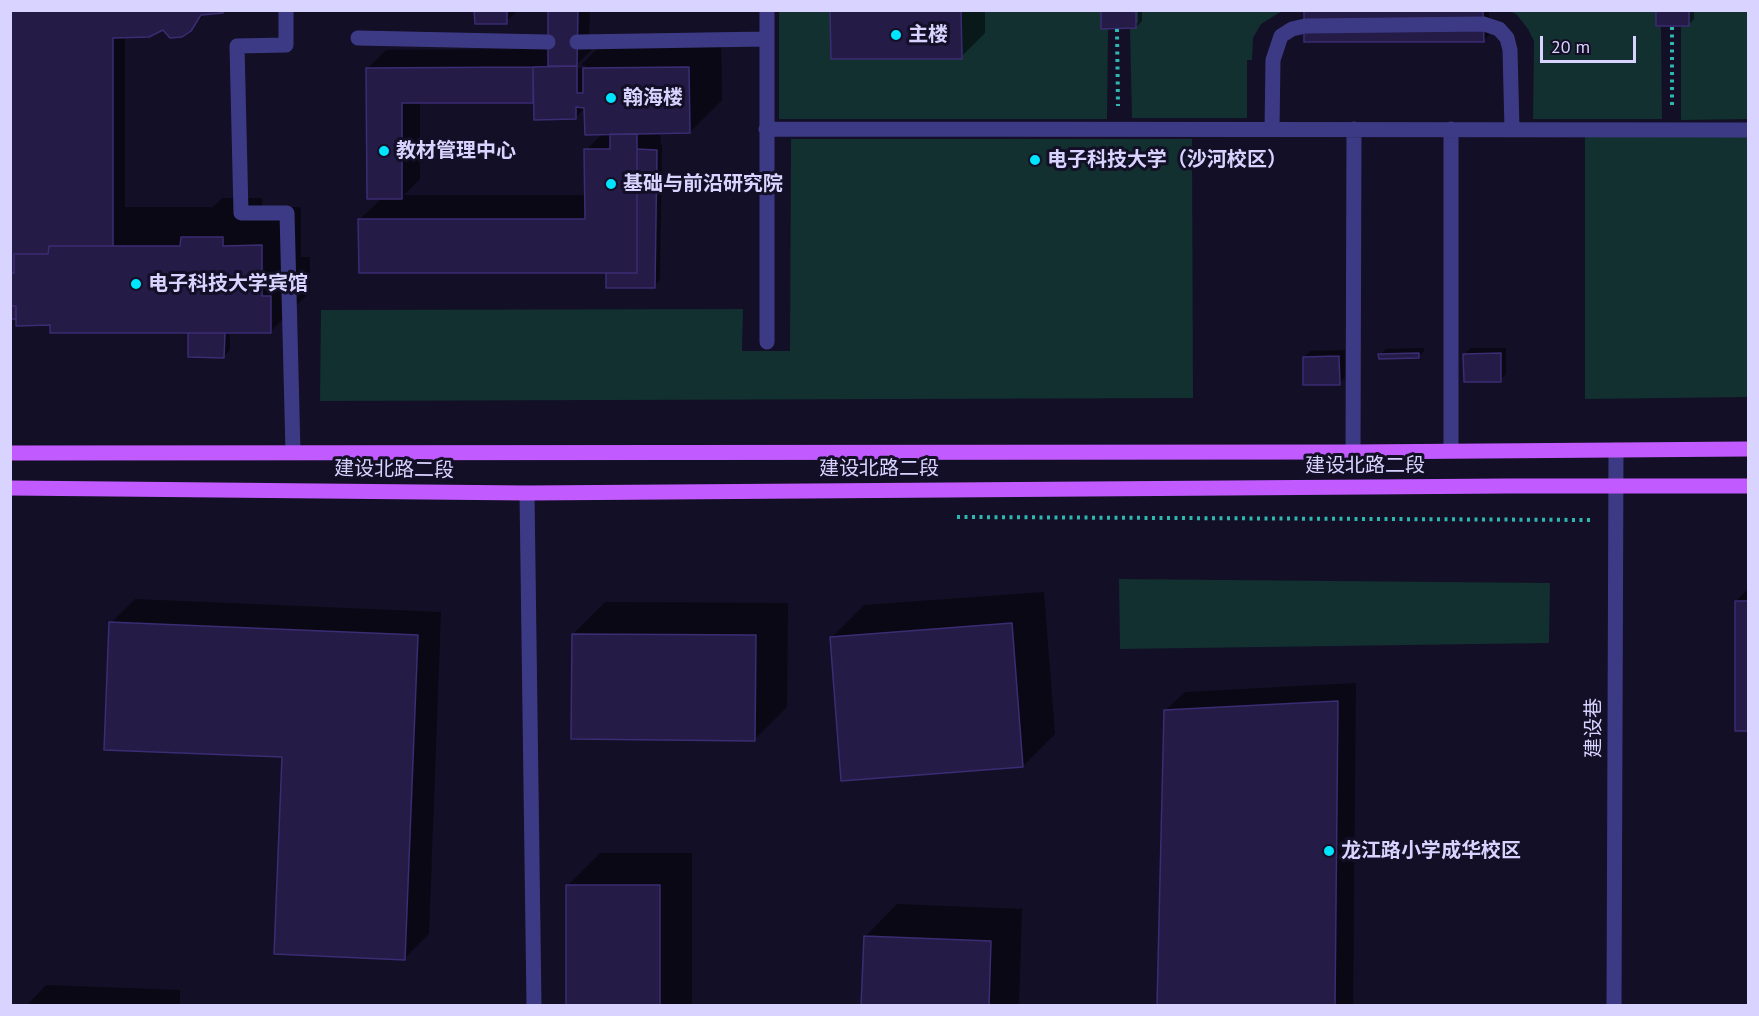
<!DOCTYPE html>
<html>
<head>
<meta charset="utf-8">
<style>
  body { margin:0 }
  #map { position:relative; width:1759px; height:1016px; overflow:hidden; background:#130f26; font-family:"PT Sans",sans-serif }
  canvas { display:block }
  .frame { position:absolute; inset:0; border:12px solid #d9d4ff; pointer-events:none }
  .scale { position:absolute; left:1540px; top:36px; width:96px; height:27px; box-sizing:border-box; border:3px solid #d9d4ff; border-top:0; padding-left:8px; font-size:18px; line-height:21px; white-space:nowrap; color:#d9d4ff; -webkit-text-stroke:4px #130f26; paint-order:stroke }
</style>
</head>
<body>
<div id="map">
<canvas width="1759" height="1016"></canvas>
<div class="frame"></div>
<div class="scale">20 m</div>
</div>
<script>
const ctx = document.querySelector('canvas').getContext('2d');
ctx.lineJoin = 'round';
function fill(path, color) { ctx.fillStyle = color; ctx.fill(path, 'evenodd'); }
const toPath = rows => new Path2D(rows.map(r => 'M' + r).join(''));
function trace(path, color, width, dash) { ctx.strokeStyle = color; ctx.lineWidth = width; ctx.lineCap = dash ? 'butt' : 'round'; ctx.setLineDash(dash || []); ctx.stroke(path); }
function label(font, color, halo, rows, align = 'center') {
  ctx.font = font + ' "PT Sans","Noto Sans SC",sans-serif'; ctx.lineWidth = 6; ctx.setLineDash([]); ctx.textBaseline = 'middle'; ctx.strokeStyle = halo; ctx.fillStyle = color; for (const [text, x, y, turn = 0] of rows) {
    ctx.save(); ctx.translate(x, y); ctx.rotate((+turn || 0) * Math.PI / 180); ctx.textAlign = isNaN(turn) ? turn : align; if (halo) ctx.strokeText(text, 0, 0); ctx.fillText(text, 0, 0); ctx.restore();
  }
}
const green = toPath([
  [779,11,830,11,831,59,961,59,961,11,1101,11,1101,28,1108,29,1107,119,779,119],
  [1248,11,1282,11,1261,24,1253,38,1252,60,1247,60,1247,118,1132,118,1130,29,1136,28,1136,11],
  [1511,11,1656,11,1656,26,1661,27,1662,119,1533,119,1534,41,1528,29,1517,15],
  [1689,11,1748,11,1748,119,1681,120,1681,26,1689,26],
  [1585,134,1748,135,1748,397,1585,399],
  [791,139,1192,139,1193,398,320,401,321,310,743,309,742,351,790,351],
  [1119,579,1550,583,1549,643,1120,649]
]);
const shadow = toPath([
  [10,10,223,10,206,13,190,30,163,28,125,36,125,207,213,207,222,198,262,198,262,207,301,207,301,257,310,257,310,292,270,332,230,332,230,350,224,356,189,332,51,332],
  [476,10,518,10,506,22],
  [549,10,590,10,589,35,607,35,576,65,565,65,565,68,573,73,578,68,585,68,585,65,581,65,609,37,721,36,722,100,690,132,660,132,661,144,662,144,660,280,654,286,608,271,360,219,382,198,368,68,386,50,549,49],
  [420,102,535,102,575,118,586,107,603,133,586,150,586,195,404,195,420,179],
  [832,10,985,10,985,33,961,57],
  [1138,10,1142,10,1142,21,1136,27,1135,23,1138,23],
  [1306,10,1489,10,1489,35,1483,41,1306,40],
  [1658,10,1694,10,1694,19,1688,25],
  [1424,348,1424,351,1418,357,1380,355,1386,349],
  [1471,348,1506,348,1506,374,1500,380,1465,354],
  [1345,350,1345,377,1339,383,1304,357,1310,351],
  [1748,589,1748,730,1736,730,1736,601],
  [1044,592,1055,734,1023,766,832,637,864,605],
  [135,599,441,612,429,934,405,958,283,755,111,623],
  [605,602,788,603,787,707,755,739,573,634],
  [1356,683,1353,1006,1159,1006,1166,710,1185,692],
  [600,853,692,853,692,1006,568,1006,568,885],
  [897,904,1022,909,1019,1006,863,1006,865,937],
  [46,985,180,990,180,1006,26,1006]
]);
const building = toPath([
  [10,10,223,10,223,13,201,15,191,31,182,37,170,38,163,30,149,37,113,38,113,246,49,246,48,254,14,254,14,273,10,273,10,10],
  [474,10,507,10,507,24,475,24,474,10],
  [548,10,578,10,577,66,548,66,548,10],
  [830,10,961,10,962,59,831,59,830,10],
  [1101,10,1136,10,1136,28,1101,29,1101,10],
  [1248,10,1521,10,1282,11,1248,10],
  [1656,10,1689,10,1689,26,1656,26,1656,10],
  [1304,11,1483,11,1484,42,1304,42,1304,11],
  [577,66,577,93,583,93,583,68,689,67,690,133,585,135,584,108,576,107,576,119,534,120,533,67,577,66],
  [533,67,533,103,402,103,402,199,367,199,366,68,533,67],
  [610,134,637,134,637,273,359,273,358,219,585,219,584,149,610,149,610,134],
  [637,149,657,150,655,288,606,288,606,273,637,273,637,149],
  [181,237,223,237,223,246,262,245,262,296,271,296,271,333,50,333,50,325,16,326,16,306,10,306,10,273,14,273,14,254,48,254,49,246,180,246,181,237],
  [10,306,16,306,16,319,10,319,10,306],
  [188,333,225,333,224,358,188,357,188,333],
  [1419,353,1419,358,1379,359,1378,354,1419,353],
  [1501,353,1501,382,1464,382,1463,354,1501,353],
  [1339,356,1340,385,1303,385,1303,357,1339,356],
  [1735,601,1748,601,1748,731,1735,731,1735,601],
  [109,622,418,635,405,960,274,954,282,757,104,750,109,622],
  [1012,623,1023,767,841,781,830,637,1012,623],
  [572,634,756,635,755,741,571,739,572,634],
  [1338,701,1335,1006,1157,1006,1164,710,1338,701],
  [566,885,660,885,660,1006,566,1006,566,885],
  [864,936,991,941,989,1006,861,1006,864,936]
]);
const path = toPath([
  [1672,27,1672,107],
  [1117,29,1118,106],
  [957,517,1592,520]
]);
const service = toPath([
  [286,10,286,45,237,46,241,213,287,213,293,452],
  [767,10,767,342],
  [358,38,548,42],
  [577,42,767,39],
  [766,129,1748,130],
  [1272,129,1273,60,1281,36,1292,29,1305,26,1484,24,1499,29,1507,38,1510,50,1512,129],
  [1451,450,1451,129],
  [1353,452,1354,129]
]);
const pedestrian = toPath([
  [527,493,534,1006]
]);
const minor = toPath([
  [1614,1006,1616,450]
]);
const primary = toPath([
  [10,453,1353,452,1748,449],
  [10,488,527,493,1508,486,1748,486]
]);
const markers = [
  [896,35,6,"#00e5ff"],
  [611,98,6,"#00e5ff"],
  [384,151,6,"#00e5ff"],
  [1035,160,6,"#00e5ff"],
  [611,184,6,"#00e5ff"],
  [136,284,6,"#00e5ff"],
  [1329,851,6,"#00e5ff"]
];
const poiNames = [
  ["主楼",908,35],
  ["翰海楼",623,98],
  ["教材管理中心",396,151],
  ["电子科技大学（沙河校区）",1047,160],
  ["基础与前沿研究院",623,184],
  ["电子科技大学宾馆",148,284],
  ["龙江路小学成华校区",1341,851]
];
const streetNames = [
  ["建设北路二段",1365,466],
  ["建设北路二段",879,469],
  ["建设北路二段",394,470,1],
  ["建设巷",1594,728,-90]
];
fill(green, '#12302f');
fill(shadow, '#0007');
fill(building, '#241b47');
trace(building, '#3b2d73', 1.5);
trace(path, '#2fb8b0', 4, [3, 4.5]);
trace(service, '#3d3a85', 15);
trace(pedestrian, '#3d3a85', 15);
trace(minor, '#3d3a85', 15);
trace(primary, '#c25bff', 15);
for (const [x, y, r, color] of markers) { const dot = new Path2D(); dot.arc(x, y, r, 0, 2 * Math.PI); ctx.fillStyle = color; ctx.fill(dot); trace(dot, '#130f26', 2); }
label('bold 20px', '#d9d4ff', '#130f26', poiNames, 'left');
label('20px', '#d9d4ff', '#130f26', streetNames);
</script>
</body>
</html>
